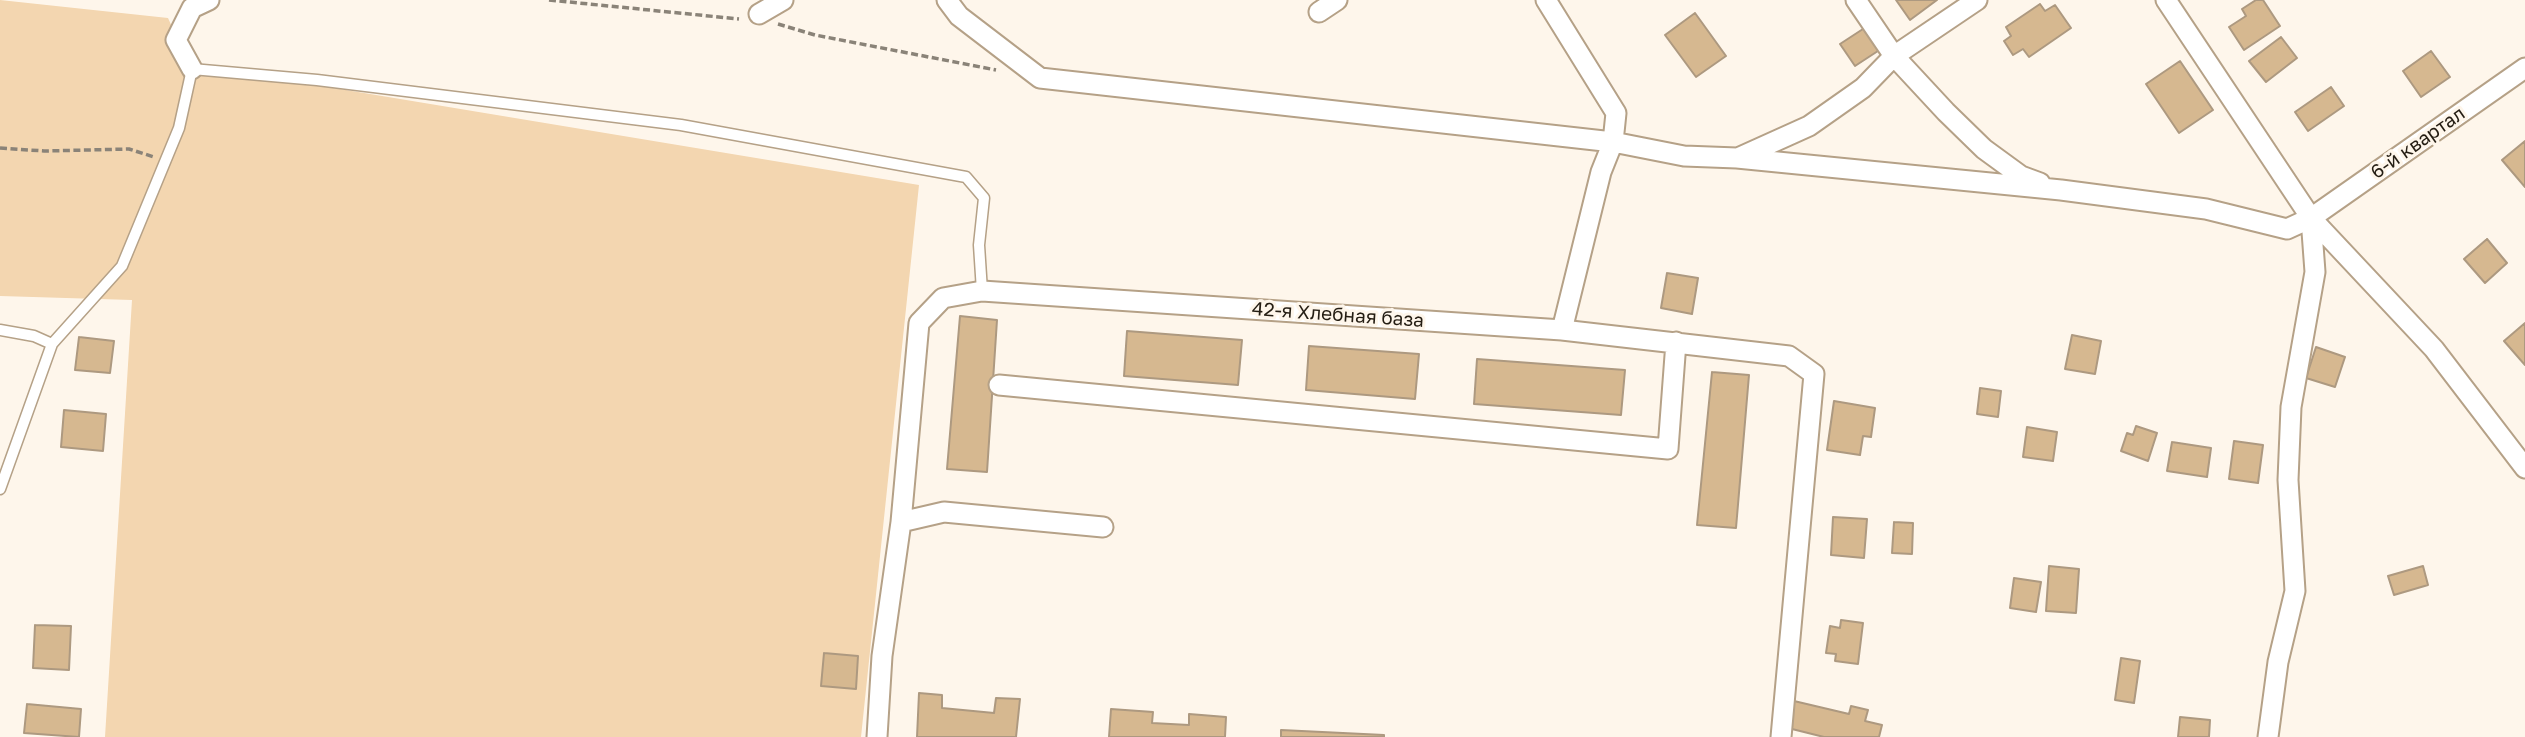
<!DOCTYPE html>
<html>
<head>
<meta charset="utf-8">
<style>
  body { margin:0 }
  canvas { display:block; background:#fef6eb }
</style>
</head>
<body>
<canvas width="2525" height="737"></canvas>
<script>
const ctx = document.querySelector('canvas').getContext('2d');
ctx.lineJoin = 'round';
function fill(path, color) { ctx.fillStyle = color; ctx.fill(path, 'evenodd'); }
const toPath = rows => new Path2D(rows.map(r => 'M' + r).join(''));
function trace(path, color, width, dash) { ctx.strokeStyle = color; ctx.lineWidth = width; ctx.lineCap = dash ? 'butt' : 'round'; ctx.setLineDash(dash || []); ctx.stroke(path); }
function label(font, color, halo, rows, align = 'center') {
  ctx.font = font + ' "Golos Text",sans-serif'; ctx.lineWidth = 6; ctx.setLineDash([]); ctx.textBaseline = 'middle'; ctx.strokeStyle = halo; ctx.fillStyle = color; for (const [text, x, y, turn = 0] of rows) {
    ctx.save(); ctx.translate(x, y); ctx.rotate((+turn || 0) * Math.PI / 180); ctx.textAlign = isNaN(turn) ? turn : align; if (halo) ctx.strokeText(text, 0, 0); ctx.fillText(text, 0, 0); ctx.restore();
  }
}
const green = toPath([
  [0,0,168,18,189,64,919,185,861,737,105,737,132,300,0,296]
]);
const building = toPath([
  [1896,0,1937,0,1910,20,1896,0],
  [2256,0,2263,0,2280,26,2244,50,2229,27,2246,16,2242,9,2256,0],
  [2040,4,2045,11,2055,5,2071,28,2029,57,2023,49,2013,55,2004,41,2011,36,2006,27,2040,4],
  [1695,13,1726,56,1696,77,1665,35,1695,13],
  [1866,27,1881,49,1855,66,1840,44,1866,27],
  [2281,37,2297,58,2266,82,2249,61,2281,37],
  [2431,51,2450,77,2421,97,2403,71,2431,51],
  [2180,61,2213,110,2179,133,2146,84,2180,61],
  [2331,87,2344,106,2308,131,2295,112,2331,87],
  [2525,141,2525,187,2502,160,2525,141],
  [2487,239,2507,263,2485,283,2464,259,2487,239],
  [1667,273,1698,278,1692,314,1661,308,1667,273],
  [960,316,997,320,987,472,947,469,960,316],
  [2525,323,2525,365,2504,341,2525,323],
  [1127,331,1242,340,1238,385,1124,376,1127,331],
  [2072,335,2101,341,2095,374,2065,369,2072,335],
  [79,337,114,341,110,373,75,370,79,337],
  [1309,346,1419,354,1415,399,1306,390,1309,346],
  [2316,347,2345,357,2335,387,2306,378,2316,347],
  [1477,359,1625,370,1621,415,1474,404,1477,359],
  [1712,372,1749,375,1736,528,1697,525,1712,372],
  [1980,388,2001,391,1998,417,1977,414,1980,388],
  [1834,401,1875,408,1871,437,1863,436,1860,455,1827,450,1834,401],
  [64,410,106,414,103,451,61,447,64,410],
  [2136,426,2157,433,2148,461,2121,451,2127,433,2133,435,2136,426],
  [2027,427,2057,432,2053,461,2023,457,2027,427],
  [2234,441,2263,445,2258,483,2229,479,2234,441],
  [2172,442,2211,448,2207,477,2167,471,2172,442],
  [1833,517,1867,519,1864,558,1831,555,1833,517],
  [1894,522,1913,523,1912,554,1892,553,1894,522],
  [2049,566,2079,569,2076,613,2046,611,2049,566],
  [2423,566,2428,585,2394,595,2388,576,2423,566],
  [2014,578,2041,582,2036,612,2010,608,2014,578],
  [1841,620,1863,623,1858,664,1835,661,1836,654,1826,653,1830,626,1840,628,1841,620],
  [35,625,71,626,69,670,33,668,35,625],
  [824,653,858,656,856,689,821,686,824,653],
  [2121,658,2140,661,2134,703,2115,700,2121,658],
  [919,693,942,695,942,708,994,713,996,698,1020,699,1016,737,917,737,919,693],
  [1794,701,1849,714,1851,706,1868,710,1865,721,1882,725,1879,737,1824,737,1788,728,1794,701],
  [27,704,81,709,79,737,24,733,27,704],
  [1111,709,1153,712,1152,723,1189,725,1189,714,1226,717,1225,737,1109,737,1111,709],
  [2180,717,2210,720,2209,737,2178,737,2180,717],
  [1281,730,1384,735,1384,737,1281,737,1281,730]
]);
const path = toPath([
  [549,0,739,19],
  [778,24,815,35,996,70],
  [0,148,44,151,129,149,154,157]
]);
const lane = toPath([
  [0,330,34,336,52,344],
  [0,489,52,344,122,266,179,128,192,69,317,80,681,125,966,177,984,198,979,245,982,291]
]);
const street = toPath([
  [947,0,959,16,1040,78,1613,142,1684,156,1737,158,2061,190,2206,209,2287,229,2311,218,2525,68],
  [1546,0,1616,113,1613,142,1601,172,1562,330],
  [1856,0,1894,56,1946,112,1984,149,2021,176,2040,183],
  [2166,0,2311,218,2434,349,2525,468],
  [1319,12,1337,0],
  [759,14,783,0],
  [192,69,176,40,192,8,209,0],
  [1738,158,1809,126,1863,88,1894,56,1977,0],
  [999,385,1668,449,1676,342],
  [901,522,944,512,1103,527],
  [877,737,882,656,901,522,919,323,943,298,982,291,1562,330,1789,356,1814,374,1781,737],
  [2268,737,2278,662,2295,591,2288,480,2291,407,2315,272,2311,218]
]);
const streetNames = [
  ["6-й квартал",2418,143,-35],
  ["42-я Хлебная база",1338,315,4]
];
fill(green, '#f3d6b0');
fill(building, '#d6b890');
trace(building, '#ad9980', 2);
trace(lane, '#b5a187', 13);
trace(street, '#b5a187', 23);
trace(path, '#8a8378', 3.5, [7, 3.5]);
trace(lane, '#fff', 10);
trace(street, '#fff', 19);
label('19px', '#241d13', '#fef6eb', streetNames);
</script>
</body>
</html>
